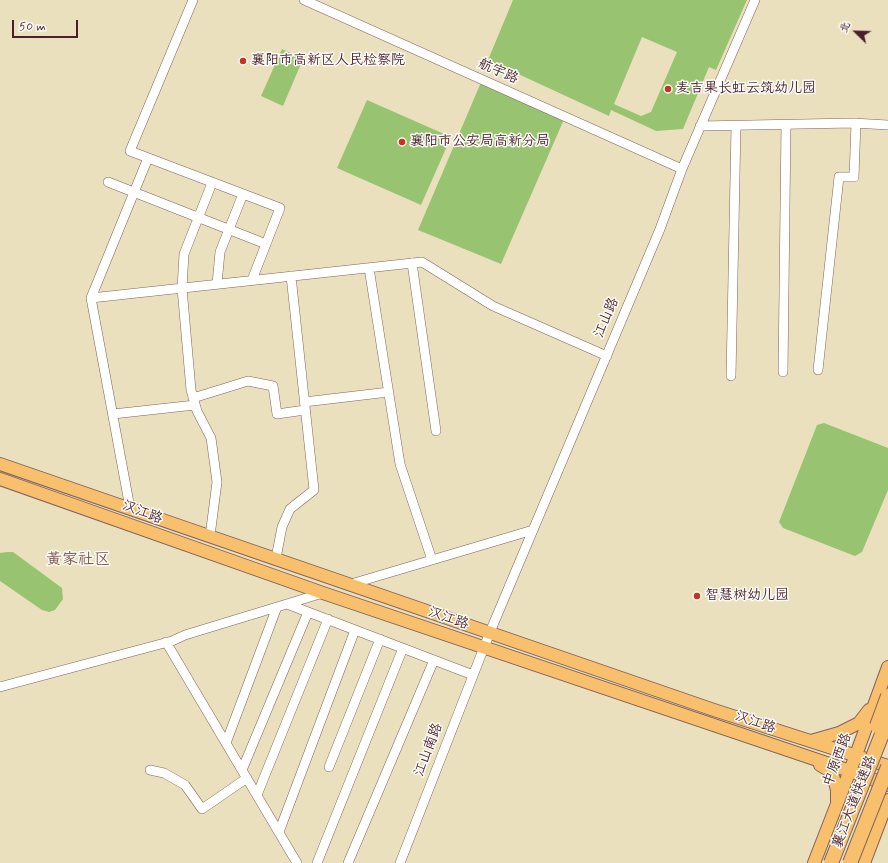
<!DOCTYPE html>
<html>
<head>
<meta charset="utf-8">
<style>
  body { margin:0 }
  #map { position:relative; width:888px; height:863px; overflow:hidden; background:#eae0bd; font-family:Mynerve,"LXGW WenKai TC",sans-serif }
  canvas { display:block }
  .north { position:absolute; left:836px; top:12px; width:40px; height:40px; -webkit-text-stroke:3px #fdfcf7; paint-order:stroke; rotate:293deg; font-size:11px; font-weight:700; line-height:16px; text-align:center; color:#4a1f2b }
  .north::after { content:''; display:block; margin:auto; width:14px; height:18px; background:#4a1f2b; clip-path:polygon(50% 0,100% 100%,50% 72%,0 100%) }
  .scale { position:absolute; left:12px; top:20px; width:66px; height:18px; box-sizing:border-box; border:2px solid #4a1f2b; border-top:0; padding-left:5px; font-size:12px; line-height:14px; white-space:nowrap; color:#4a1f2b; -webkit-text-stroke:3px #fdfcf7; paint-order:stroke }
</style>
</head>
<body>
<div id="map">
<canvas width="888" height="863"></canvas>
<div class="north">北</div>
<div class="scale">50 m</div>
</div>
<script>
const ctx = document.querySelector('canvas').getContext('2d');
ctx.lineJoin = 'round';
function fill(path, color) { ctx.fillStyle = color; ctx.fill(path, 'evenodd'); }
const toPath = rows => new Path2D(rows.map(r => 'M' + r).join(''));
function trace(path, color, width, dash) { ctx.strokeStyle = color; ctx.lineWidth = width; ctx.lineCap = dash ? 'butt' : 'round'; ctx.setLineDash(dash || []); ctx.stroke(path); }
function label(font, color, halo, rows, align = 'center') {
  ctx.font = font + ' Mynerve,"LXGW WenKai TC",sans-serif'; ctx.lineWidth = 3; ctx.setLineDash([]); ctx.textBaseline = 'middle'; ctx.strokeStyle = halo; ctx.fillStyle = color; for (const [text, x, y, turn = 0] of rows) {
    ctx.save(); ctx.translate(x, y); ctx.rotate((+turn || 0) * Math.PI / 180); ctx.textAlign = isNaN(turn) ? turn : align; if (halo) ctx.strokeText(text, 0, 0); ctx.fillText(text, 0, 0); ctx.restore();
  }
}
const green = toPath([
  [513,0,747,0,716,70,709,67,683,129,656,131,611,110,609,116,488,60],
  [642,37,677,52,651,112,641,116,614,104],
  [282,49,303,59,283,106,261,96],
  [482,80,565,117,501,264,418,230],
  [367,100,451,137,421,205,337,168],
  [824,423,888,448,888,490,862,552,855,556,783,528,779,522,817,425],
  [7,552,13,552,62,588,63,599,55,610,49,612,42,610,0,581,0,553]
]);
const minor = toPath([
  [193,0,130,151,280,208,252,280],
  [304,0,682,169],
  [700,126,853,123,888,125],
  [108,182,266,244],
  [412,263,436,431],
  [369,268,400,464,432,560],
  [217,284,220,252,243,194],
  [91,298,148,158],
  [818,370,839,177,854,177,856,123],
  [783,372,786,125],
  [731,376,736,126],
  [193,398,248,381,273,386,277,414,305,410],
  [304,402,389,392],
  [113,414,195,405],
  [130,508,91,298,422,262,493,306,607,356],
  [210,536,217,482,211,438,197,411,191,390,182,288,184,254,212,183],
  [276,558,282,527,290,509,314,490,291,276],
  [351,584,533,530],
  [287,604,473,675],
  [166,642,297,863],
  [0,687,172,641,185,635,323,593],
  [226,743,277,607],
  [329,767,380,639],
  [150,770,164,773,185,785,202,809,247,778],
  [242,770,308,612],
  [257,795,328,619],
  [279,832,355,630],
  [317,863,403,648],
  [348,863,434,660],
  [400,863,490,632,660,229,682,169,755,0]
]);
const major = toPath([
  [0,464,714,710,888,766],
  [0,479,323,593,850,771,888,785],
  [811,741,839,733,859,723,869,710],
  [820,765,832,772,837,790,837,801],
  [814,863,856,755,888,667],
  [864,863,888,800]
]);
const highwayBridge = toPath([
  [877,726,888,696],
  [831,863,888,719],
  [850,863,888,767]
]);
const markers = [
  [243,61,4,"#c8321e"],
  [668,89,4,"#c8321e"],
  [402,142,4,"#c8321e"],
  [697,596,4,"#c8321e"]
];
const poiNames = [
  ["襄阳市高新区人民检察院",251,61],
  ["麦吉果长虹云筑幼儿园",676,89],
  ["襄阳市公安局高新分局",410,142],
  ["智慧树幼儿园",705,596]
];
const streetNames = [
  ["航宇路",498,72,24],
  ["江山路",607,318,-67],
  ["汉江路",142,513,20],
  ["汉江路",448,619,19],
  ["汉江路",755,723,19],
  ["江山南路",429,750,-69],
  ["中原西路",838,760,-69],
  ["襄江大道快速路",855,802,-69]
];
const quarterNames = [
  ["黄家社区",78,561]
];
fill(green, '#98c471');
trace(minor, '#82635e', 10);
trace(major, '#82635e', 14);
trace(minor, '#fff', 9);
trace(major, '#f8bf6c', 12);
trace(highwayBridge, '#82635e', 16, []);
trace(highwayBridge, '#f8bf6c', 14);
for (const [x, y, r, color] of markers) { const dot = new Path2D(); dot.arc(x, y, r, 0, 2 * Math.PI); ctx.fillStyle = color; ctx.fill(dot); trace(dot, '#fdfcf7', 1.5); }
label('14px', '#4a1f2b', '#fdfcf7', poiNames, 'left');
label('14px', '#4a1f2b', '#fdfcf7', streetNames);
label('16px', '#80564d', '#fdfcf7', quarterNames);
</script>
</body>
</html>
